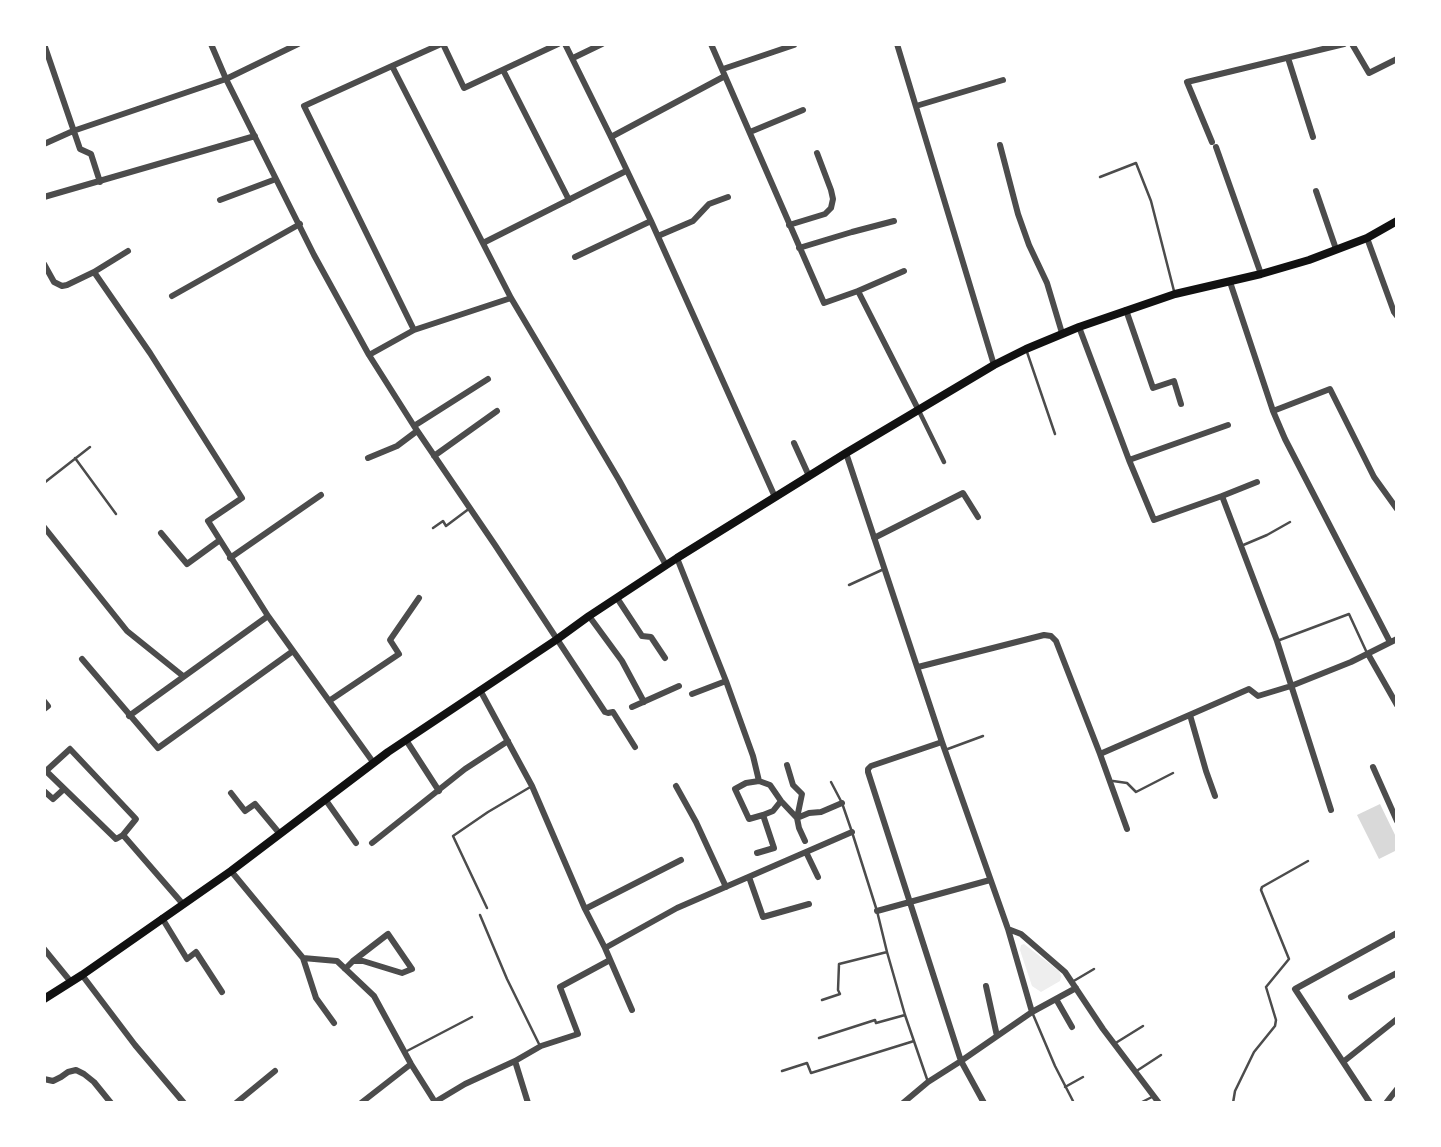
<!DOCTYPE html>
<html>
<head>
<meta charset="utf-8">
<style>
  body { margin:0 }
  #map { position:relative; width:1441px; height:1147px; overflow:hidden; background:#fff; font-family:"DM Sans",sans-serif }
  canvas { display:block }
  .frame { position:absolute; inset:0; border:46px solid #fff; pointer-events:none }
</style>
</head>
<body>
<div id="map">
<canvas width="1441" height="1147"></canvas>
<div class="frame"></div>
</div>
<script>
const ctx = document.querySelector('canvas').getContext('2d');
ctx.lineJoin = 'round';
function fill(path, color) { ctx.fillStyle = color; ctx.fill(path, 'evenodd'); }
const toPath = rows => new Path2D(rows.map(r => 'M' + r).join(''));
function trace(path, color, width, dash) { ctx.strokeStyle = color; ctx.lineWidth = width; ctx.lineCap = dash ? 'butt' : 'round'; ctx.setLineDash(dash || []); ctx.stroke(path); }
const green = toPath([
  [1024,944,1059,971,1061,976,1060,981,1041,992,1032,986,1020,950,1021,945]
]);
const water = toPath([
  [1380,804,1397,839,1397,850,1379,859,1357,815]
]);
const service = toPath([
  [1100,177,1136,163,1151,201,1174,291],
  [1027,352,1055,434],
  [75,458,116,514],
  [44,483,90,447],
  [433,528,443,521,446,526,470,508],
  [1241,546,1267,535,1290,522],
  [849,585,884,569],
  [1277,641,1349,614,1367,653],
  [945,750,983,736],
  [1113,781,1127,783,1136,792,1173,773],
  [831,782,842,803,852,832,877,911,887,952,905,1015,928,1082],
  [487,908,453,836,488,812,532,786],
  [480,915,507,979,540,1046],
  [1072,982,1094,969],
  [822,1000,840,994,838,990,839,964,887,952],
  [1032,1012,1055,1066,1074,1103],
  [819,1038,875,1020,876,1023,905,1015],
  [1114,1044,1143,1026],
  [405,1052,472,1017],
  [782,1071,807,1063,811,1073,914,1041],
  [1135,1072,1161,1055],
  [1065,1087,1083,1077],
  [1140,1103,1154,1096],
  [1233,1103,1235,1091,1254,1052,1275,1026,1276,1020,1266,987,1289,959,1261,890,1262,887,1308,861]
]);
const pedestrian = toPath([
  [918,409,944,462]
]);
const minor = toPath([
  [44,44,80,149,91,154,100,182],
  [211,44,226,79,314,255,369,355,414,426,495,545,605,712,608,713,613,712,635,747],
  [441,44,392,66,511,298,619,480,666,565],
  [443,44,464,88,558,44],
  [565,44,611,137,651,221,775,497],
  [711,44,824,303,858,291,918,409],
  [897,44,994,365],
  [1352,44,1369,73,1397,59],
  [573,58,602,44],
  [1288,58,1313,137],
  [392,66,304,106,414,330],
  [723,69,794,45],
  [503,70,569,200],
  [916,106,1003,80],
  [750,132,803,110],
  [611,137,725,76],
  [1212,142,1187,82,1344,44],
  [44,144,73,131,226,79,298,44],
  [1000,145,1018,214,1029,245,1047,283,1062,333],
  [1216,147,1261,274],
  [1316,191,1336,249],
  [44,197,255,136],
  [220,200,276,179],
  [789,225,825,214,831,208,833,199,831,190,817,153],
  [658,236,693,221,709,204,728,197],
  [1367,238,1394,312,1397,316],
  [483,243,626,171],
  [799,248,852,232,894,221],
  [575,257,651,221],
  [44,264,54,282,62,286,67,285,94,272,150,353,242,498,208,521,268,616,373,762],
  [94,272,128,251],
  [1230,282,1273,411,1285,439,1390,642],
  [858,291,904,271],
  [172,296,300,224],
  [1126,310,1153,388,1174,381,1181,404],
  [1079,327,1129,460,1154,520,1222,496,1277,641,1331,810],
  [369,355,414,330,511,298],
  [1273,411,1330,389,1374,477,1397,509],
  [414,426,488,379],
  [794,443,809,476],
  [846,453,942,742,1008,929,1021,934,1065,972,1103,1029,1159,1103],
  [434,456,497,411],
  [368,458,397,446,417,431],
  [1129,460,1228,425],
  [1222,496,1257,482],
  [44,527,127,631,183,676],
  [161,533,187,564,220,540],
  [874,538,963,493,978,517],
  [230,558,321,495],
  [677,558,726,681,753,756,759,781,770,785,781,801,797,818,809,813,821,812,842,803],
  [617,598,642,636,651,637,665,658],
  [589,616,622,661,644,702],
  [1368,654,1397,705],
  [82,659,158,748,293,651],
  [918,667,1044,635,1051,636,1056,641,1100,754,1249,689,1258,696,1291,686,1351,662,1397,639],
  [480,690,532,786,585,909,605,948,632,1010],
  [692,694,726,681],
  [44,701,48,706,44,709],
  [329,701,399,654,390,640,419,598],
  [632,707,679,686],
  [1190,715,1206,771,1215,796],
  [129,716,268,616],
  [406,740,439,791],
  [942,742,871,766,868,769,868,772,961,1061,984,1103],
  [70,749,136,819,123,835,116,839,46,771,70,749],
  [1100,754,1127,829],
  [787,765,793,785,802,794,797,818,799,828,805,841],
  [1373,767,1397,821],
  [759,781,746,783,735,789,749,819,763,815],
  [676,786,696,822,726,887],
  [44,791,53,799,64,789],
  [231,793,245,811,255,804,280,834],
  [325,799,356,843],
  [123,835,182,903],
  [372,843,465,769,508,741],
  [806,852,818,877],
  [757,853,774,848,763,815,773,811,781,801],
  [231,871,303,958,337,961,374,996,411,1064,435,1102,465,1084,515,1061,528,1103],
  [749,877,763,917,809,904],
  [585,909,681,860],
  [877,911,990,880],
  [162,918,187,959,196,952,222,992],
  [1008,929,1032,1012,1076,988],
  [605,948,677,908,852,832],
  [44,949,71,982],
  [303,958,316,998,334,1023],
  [345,969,353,961,363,961,402,973,412,969,388,934,353,961],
  [82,975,135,1045,184,1103],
  [986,986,997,1036],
  [1351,997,1397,973],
  [1056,999,1072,1027],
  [515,1061,541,1046,578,1034,560,987,610,960],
  [1343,1062,1397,1019],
  [44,1079,53,1081,61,1077,68,1072,76,1070,84,1074,94,1082,111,1103],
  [236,1103,275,1071],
  [361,1103,411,1064],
  [903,1103,928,1082,961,1061,1032,1012],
  [1370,1103,1295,989,1397,933],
  [1386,1103,1397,1089]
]);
const secondary = toPath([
  [44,999,82,975,231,871,388,752,556,640,589,616,677,558,846,453,994,365,1026,349,1079,327,1175,294,1261,274,1309,260,1367,238,1397,221]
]);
fill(green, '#eee');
fill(water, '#d9d9d9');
trace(service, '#4c4c4c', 2.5);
trace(pedestrian, '#4c4c4c', 4.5);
trace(minor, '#4c4c4c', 6);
trace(secondary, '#111', 8);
</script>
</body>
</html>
